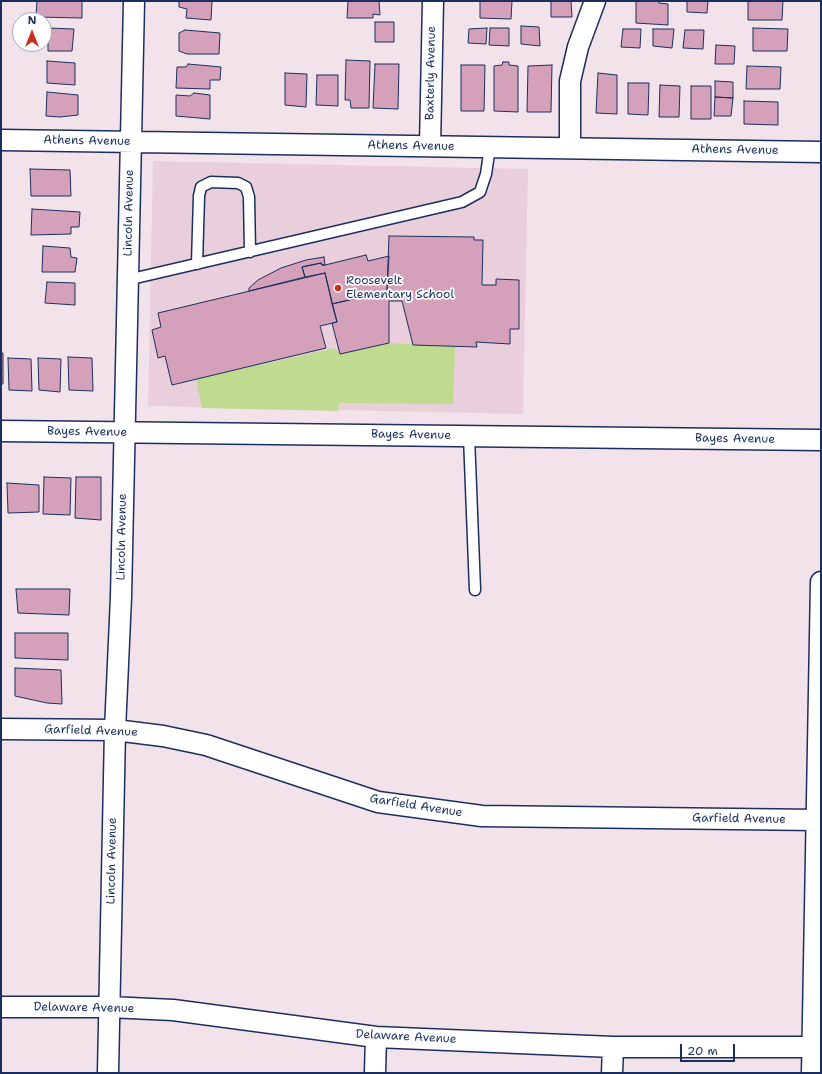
<!DOCTYPE html>
<html>
<head>
<meta charset="utf-8">
<style>
  body { margin:0 }
  #map { position:relative; width:822px; height:1074px; overflow:hidden; background:#f2e3ea; font-family:"Shantell Sans",sans-serif }
  canvas { display:block }
  .frame { position:absolute; inset:0; border:2px solid #1b2f5e; pointer-events:none }
  .north { position:absolute; left:12px; top:12px; width:40px; height:40px; box-sizing:border-box; background:#fff; border:1px solid #a4acbf; border-radius:50%; rotate:0deg; font-size:11px; font-weight:700; line-height:16px; text-align:center; color:#1b2f5e }
  .north::after { content:''; display:block; margin:auto; width:14px; height:18px; background:#c8321e; clip-path:polygon(50% 0,100% 100%,50% 72%,0 100%) }
  .scale { position:absolute; left:680px; top:1044px; width:55px; height:18px; box-sizing:border-box; border:2px solid #1b2f5e; border-top:0; padding-left:5px; font-size:12px; line-height:14px; white-space:nowrap; color:#1b2f5e; -webkit-text-stroke:3px #fff; paint-order:stroke }
</style>
</head>
<body>
<div id="map">
<canvas width="822" height="1074"></canvas>
<div class="frame"></div>
<div class="north">N</div>
<div class="scale">20 m</div>
</div>
<script>
const ctx = document.querySelector('canvas').getContext('2d');
ctx.lineJoin = 'round';
function fill(path, color) { ctx.fillStyle = color; ctx.fill(path, 'evenodd'); }
const toPath = rows => new Path2D(rows.map(r => 'M' + r).join(''));
function trace(path, color, width, dash) { ctx.strokeStyle = color; ctx.lineWidth = width; ctx.lineCap = dash ? 'butt' : 'round'; ctx.setLineDash(dash || []); ctx.stroke(path); }
function label(font, color, halo, rows, align = 'center') {
  ctx.font = font + ' "Shantell Sans",sans-serif'; ctx.lineWidth = 3.5; ctx.setLineDash([]); ctx.textBaseline = 'middle'; ctx.strokeStyle = halo; ctx.fillStyle = color; for (const [text, x, y, turn = 0] of rows) {
    ctx.save(); ctx.translate(x, y); ctx.rotate((+turn || 0) * Math.PI / 180); ctx.textAlign = isNaN(turn) ? turn : align; if (halo) ctx.strokeText(text, 0, 0); ctx.fillText(text, 0, 0); ctx.restore();
  }
}
const built = toPath([
  [153,161,528,169,523,414,148,406]
]);
const green = toPath([
  [389,343,455,346,453,404,339,403,338,411,202,408,196,379,335,348,340,354]
]);
const building = toPath([
  [37,1,82,1,82,18,36,17,37,1],
  [179,1,212,1,211,20,186,18,187,9,179,7,179,1],
  [348,1,379,1,380,15,373,14,373,18,347,18,348,1],
  [480,1,512,1,511,19,480,18,480,1],
  [551,1,571,1,572,17,551,17,551,1],
  [636,1,658,1,659,3,668,4,668,25,636,23,636,1],
  [687,1,708,1,707,13,687,12,687,1],
  [748,1,783,1,782,20,748,20,748,1],
  [375,22,394,22,394,42,375,42,375,22],
  [521,26,539,27,540,46,521,44,521,26],
  [48,28,74,29,72,51,48,51,48,28],
  [487,28,486,44,468,43,469,29,487,28],
  [490,28,509,28,509,46,489,45,490,28],
  [753,28,788,29,787,51,753,51,753,28],
  [623,29,641,29,640,48,621,47,623,29],
  [653,29,674,29,672,48,653,46,653,29],
  [185,30,220,33,219,54,187,54,179,51,179,33,185,30],
  [685,30,704,30,703,49,683,48,685,30],
  [716,45,735,46,734,64,715,64,716,45],
  [346,60,370,61,369,108,351,108,350,100,345,100,346,60],
  [47,61,75,63,75,85,47,83,47,61],
  [503,62,509,62,509,65,518,66,518,112,494,111,494,66,502,65,503,62],
  [188,64,221,67,220,80,210,80,210,89,176,88,177,67,186,67,188,64],
  [375,64,399,64,398,109,373,108,375,64],
  [461,65,485,65,484,111,461,111,461,65],
  [552,65,551,112,527,112,528,66,552,65],
  [747,66,781,67,780,89,746,89,747,66],
  [285,73,307,74,306,107,285,105,285,73],
  [598,73,617,75,617,114,596,113,598,73],
  [317,75,338,75,338,106,316,105,317,75],
  [715,81,733,82,733,98,715,97,715,81],
  [628,83,649,83,648,115,628,114,628,83],
  [660,85,680,86,679,117,659,117,660,85],
  [691,86,711,86,711,119,691,119,691,86],
  [47,92,78,95,78,115,60,117,46,116,47,92],
  [194,93,210,95,210,119,176,116,176,95,190,96,194,93],
  [715,97,733,98,731,116,714,116,715,97],
  [744,101,778,102,778,125,744,124,744,101],
  [30,169,70,170,71,196,31,196,30,169],
  [32,209,80,212,79,227,71,227,71,234,31,235,32,209],
  [389,236,474,237,474,240,483,240,482,285,496,285,496,279,519,280,519,329,510,329,510,344,476,342,477,347,413,345,402,301,389,301,389,343,340,354,332,323,337,322,332,304,387,291,389,236],
  [43,246,70,248,71,257,77,258,75,272,42,272,43,246],
  [366,255,368,261,389,256,387,291,332,304,325,273,305,277,302,267,321,263,322,265,325,265,366,255],
  [324,257,325,265,322,265,321,263,302,267,305,277,249,291,249,288,258,280,281,268,306,260,324,257],
  [325,273,337,322,320,326,326,348,172,385,165,356,158,358,152,330,161,327,158,313,325,273],
  [47,282,75,283,75,305,45,303,47,282],
  [1,353,3,353,3,384,1,384,1,353],
  [68,357,92,358,93,391,69,390,68,357],
  [8,358,31,359,32,391,9,390,8,358],
  [38,358,61,359,60,392,39,390,38,358],
  [44,477,71,478,70,515,43,514,44,477],
  [76,477,101,477,101,520,75,518,76,477],
  [7,483,39,485,39,512,8,513,7,483],
  [16,589,70,589,69,615,18,613,16,589],
  [15,633,68,633,68,660,15,658,15,633],
  [15,668,61,670,62,704,47,703,15,696,15,668]
]);
const service = toPath([
  [197,264,199,196,201,187,211,182,238,183,246,187,249,197,250,252],
  [127,280,462,202,480,192,486,174,490,147],
  [469,436,475,590]
]);
const minor = toPath([
  [1,140,821,152],
  [430,146,433,1],
  [570,148,570,81,578,47,595,1],
  [1,431,821,440],
  [1,729,115,730,163,736,206,745,378,802,482,816,817,820],
  [1,1007,109,1007,173,1010,376,1037,613,1047,813,1047],
  [108,1073,115,730,121,597,134,1],
  [375,1073,376,1037],
  [612,1073,613,1047],
  [812,1073,821,582]
]);
const markers = [
  [338,288,4,"#c8321e"]
];
const streetNames = [
  ["Baxterly Avenue",431,73,-89],
  ["Athens Avenue",87,141,1],
  ["Athens Avenue",411,146,1],
  ["Athens Avenue",735,150,1],
  ["Lincoln Avenue",129,213,-89],
  ["Bayes Avenue",87,432,1],
  ["Bayes Avenue",411,435,1],
  ["Bayes Avenue",735,439,1],
  ["Lincoln Avenue",122,537,-89],
  ["Garfield Avenue",91,731,2],
  ["Garfield Avenue",416,806,9],
  ["Garfield Avenue",739,819,1],
  ["Lincoln Avenue",112,861,-89],
  ["Delaware Avenue",84,1008,1],
  ["Delaware Avenue",406,1037,3]
];
const poiNames = [
  ["Roosevelt",346,281],
  ["Elementary School",346,295]
];
fill(built, '#e9cfdc');
fill(green, '#c0da90');
fill(building, '#d5a1ba');
trace(building, '#1b2f5e', 1);
trace(service, '#1b2f5e', 13);
trace(minor, '#1b2f5e', 23);
trace(service, '#fff', 10);
trace(minor, '#fff', 20);
for (const [x, y, r, color] of markers) { const dot = new Path2D(); dot.arc(x, y, r, 0, 2 * Math.PI); ctx.fillStyle = color; ctx.fill(dot); trace(dot, '#fff', 1.5); }
label('12px', '#1b2f5e', '#fff', streetNames);
label('12px', '#1b2f5e', '#fff', poiNames, 'left');
</script>
</body>
</html>
